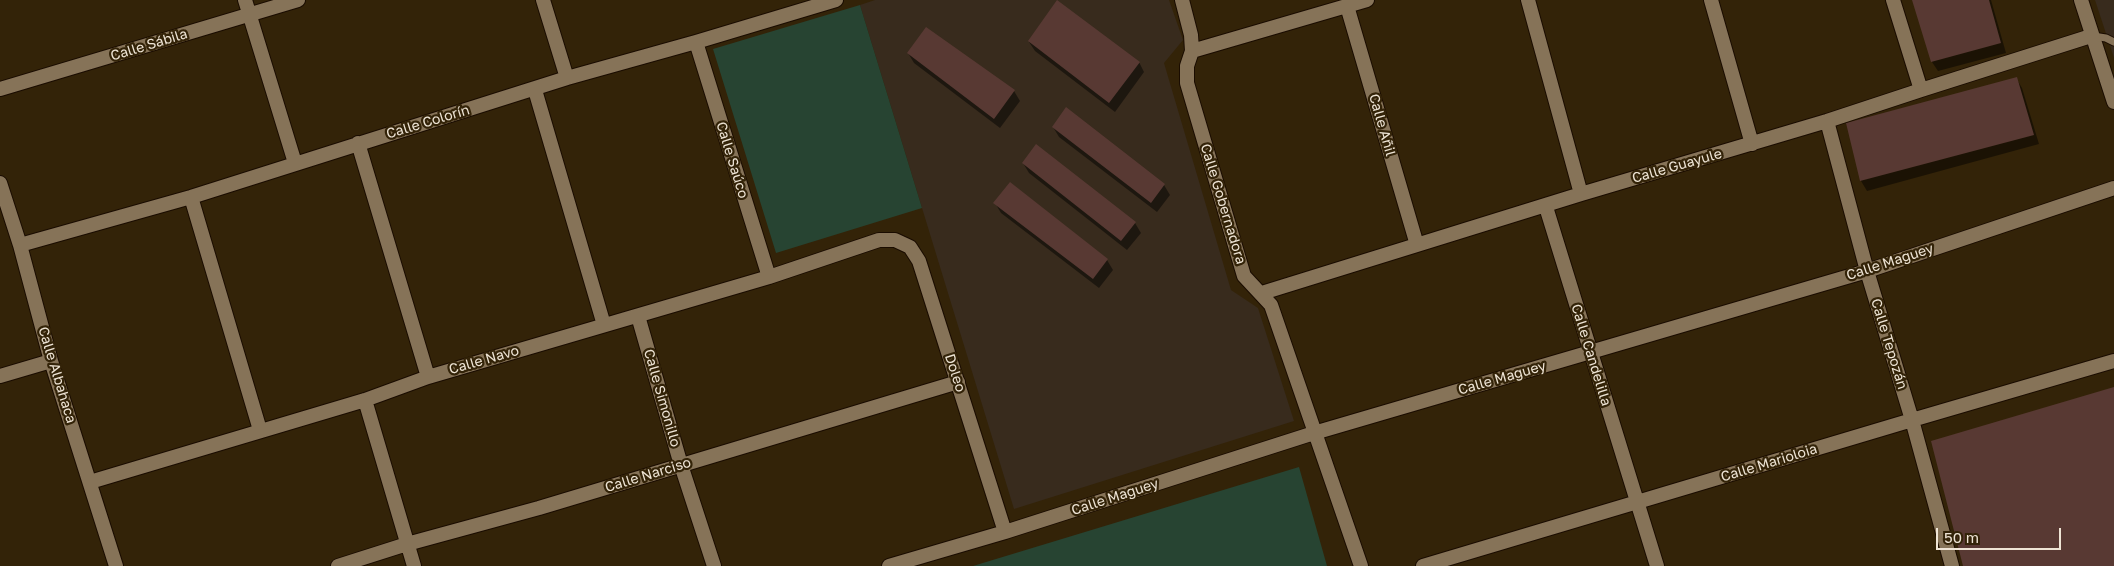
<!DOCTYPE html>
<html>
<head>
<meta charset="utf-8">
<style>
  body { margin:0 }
  #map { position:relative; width:2114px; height:566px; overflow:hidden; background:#332308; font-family:"Golos Text",sans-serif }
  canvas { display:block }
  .scale { position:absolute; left:1936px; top:528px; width:125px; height:22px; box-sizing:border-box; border:2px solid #eee4d5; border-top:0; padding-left:6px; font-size:15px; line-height:18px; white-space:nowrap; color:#eee4d5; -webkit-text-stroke:4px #332308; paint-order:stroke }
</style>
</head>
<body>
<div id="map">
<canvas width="2114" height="566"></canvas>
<div class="scale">50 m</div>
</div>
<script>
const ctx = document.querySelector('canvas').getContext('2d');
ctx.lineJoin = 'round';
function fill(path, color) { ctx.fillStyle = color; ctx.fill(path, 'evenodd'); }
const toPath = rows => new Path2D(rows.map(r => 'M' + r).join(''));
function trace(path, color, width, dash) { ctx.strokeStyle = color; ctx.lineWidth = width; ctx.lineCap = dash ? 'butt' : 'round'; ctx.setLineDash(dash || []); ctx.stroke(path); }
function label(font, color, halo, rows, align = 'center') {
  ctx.font = font + ' "Golos Text",sans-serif'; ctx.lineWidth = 4.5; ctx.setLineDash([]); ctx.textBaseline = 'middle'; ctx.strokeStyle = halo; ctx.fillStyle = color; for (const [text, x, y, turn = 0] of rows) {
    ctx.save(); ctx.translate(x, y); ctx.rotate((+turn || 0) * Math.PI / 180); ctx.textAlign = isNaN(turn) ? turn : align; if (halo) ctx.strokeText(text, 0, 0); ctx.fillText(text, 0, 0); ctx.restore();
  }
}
const education = toPath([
  [875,0,1169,0,1183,40,1164,63,1231,290,1258,308,1294,421,1014,509,860,5],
  [2095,0,2114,0,2114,58]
]);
const green = toPath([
  [860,5,922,208,776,253,713,49],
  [1299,467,1327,566,973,566]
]);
const shadow = toPath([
  [1914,0,1991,0,2006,53,1938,71,1932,62],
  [1029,42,1139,62,1144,72,1115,112,1035,51],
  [908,53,1014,91,1020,101,1000,128,914,63],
  [2016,78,2022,88,2039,144,1867,191,1861,181,1847,124],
  [1066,109,1164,185,1170,195,1157,212,1059,137,1053,127],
  [1023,163,1135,223,1141,233,1127,250,1029,173],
  [995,203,1107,260,1113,270,1099,288,1001,213]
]);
const building = toPath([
  [1057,0,1140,62,1109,103,1028,41],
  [1912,0,1989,0,2001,43,1931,62],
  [926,27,1015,90,994,119,907,53],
  [2017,77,2034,135,1860,181,1846,123],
  [1066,107,1165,184,1151,203,1052,127],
  [1036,144,1136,222,1121,241,1022,163],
  [1010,182,1108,259,1093,279,993,203],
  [2114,387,2114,566,1963,566,1931,441]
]);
const lane = toPath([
  [2093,36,2106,38,2114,42]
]);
const street = toPath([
  [245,0,295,163],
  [543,0,567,78],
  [1182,0,1191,35,1192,51,1187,66,1187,83,1244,276,1271,305,1361,566],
  [1528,0,1581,194],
  [1711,0,1752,144],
  [1893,0,1921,90],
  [2081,0,2114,102],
  [1347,6,1417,245],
  [696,42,769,277],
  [1192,51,1367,0],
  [0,89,298,0],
  [535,90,604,325],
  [1827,121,1867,271,1912,420,1952,566],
  [358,143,428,377],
  [0,183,20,245,51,361,116,566],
  [191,197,260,430],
  [1546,207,1657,566],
  [20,245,191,197,567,78,696,42,836,0],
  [1262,293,1581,194,1827,121,1921,90,2091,36],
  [638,316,681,465,714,566],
  [0,376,51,361],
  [365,400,414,566],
  [90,482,365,400,428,377,769,277,879,240,895,240,910,247,919,261,1005,532],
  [338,566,407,544,539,508,958,382],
  [889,566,1005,532,1314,433,1867,271,2114,188],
  [1423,566,1912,420,2114,361]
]);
const streetNames = [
  ["Calle Sábila",149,45,-17],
  ["Calle Colorín",428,122,-17],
  ["Calle Añil",1382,125,74],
  ["Calle Saúco",732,160,73],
  ["Calle Guayule",1677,166,-16],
  ["Calle Gobernadora",1223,204,73],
  ["Calle Maguey",1890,262,-18],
  ["Calle Tepozán",1889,344,73],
  ["Calle Candelilla",1591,355,73],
  ["Calle Navo",484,360,-16],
  ["Doleo",955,373,72],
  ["Calle Albahaca",57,375,73],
  ["Calle Maguey",1502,378,-16],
  ["Calle Simonillo",662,398,74],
  ["Calle Marioloia",1769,463,-17],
  ["Calle Narciso",648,475,-17],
  ["Calle Maguey",1115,497,-18]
];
fill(education, '#382b1d');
fill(green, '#274432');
fill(shadow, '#0007');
fill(building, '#583933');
trace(lane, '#1a0c00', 9);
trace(street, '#1a0c00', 16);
trace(lane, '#867358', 7);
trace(street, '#867358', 14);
label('14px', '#eee4d5', '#332308', streetNames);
</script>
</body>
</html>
